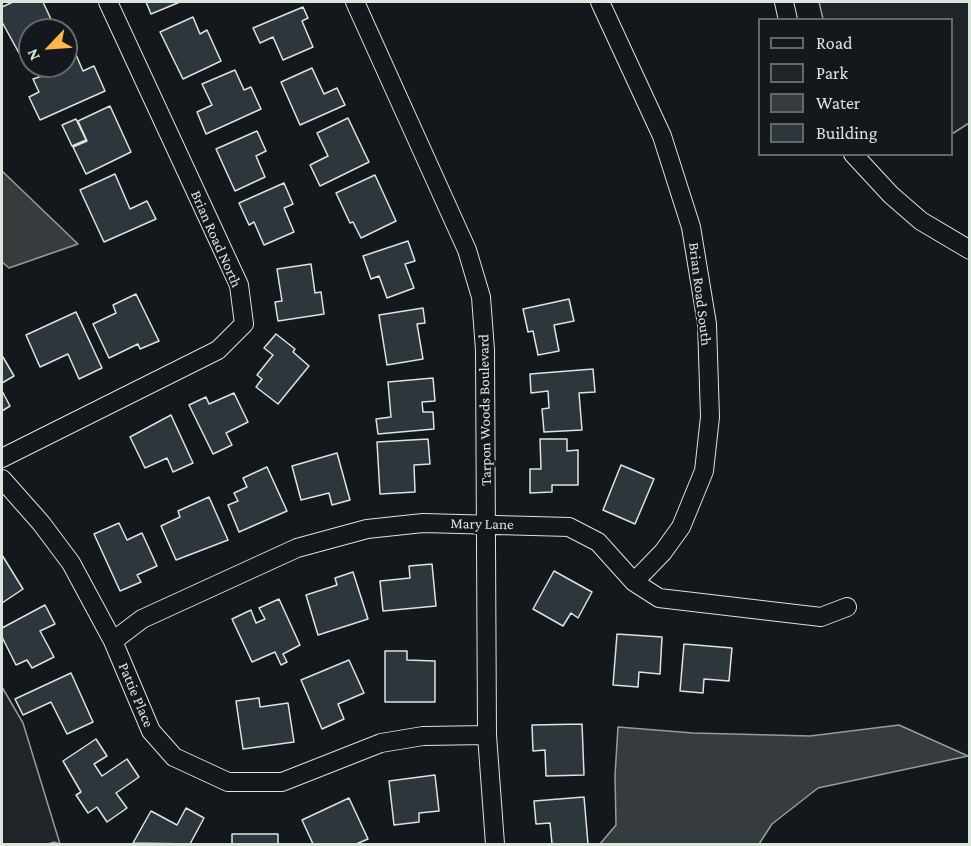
<!DOCTYPE html>
<html>
<head>
<meta charset="utf-8">
<style>
  body { margin:0 }
  #map { position:relative; width:971px; height:846px; overflow:hidden; background:#14181c; font-family:"Crimson Pro",serif }
  canvas { display:block }
  .frame { position:absolute; inset:0; border:3px solid #d8e6dc; pointer-events:none }
  .legend { position:absolute; left:758px; top:18px; width:195px; height:138px; box-sizing:border-box; background:#14181c; border:2px solid #626a69; margin:0; padding:8px 10px; list-style:none; font-size:18px; color:#d8e6dc }
  .legend li { display:flex; align-items:center; gap:12px; height:30px }
  .legend b { width:30px; border:2px solid #626a69 }
  .north { position:absolute; left:18px; top:18px; width:60px; height:60px; box-sizing:border-box; background:#14181c; border:2px solid #626a69; border-radius:50%; rotate:245deg; font-size:16px; font-weight:700; line-height:24px; text-align:center; color:#d8e6dc }
  .north::after { content:''; display:block; margin:auto; width:21px; height:27px; background:#ffb74d; clip-path:polygon(50% 0,100% 100%,50% 72%,0 100%) }
</style>
</head>
<body>
<div id="map">
<canvas width="971" height="846"></canvas>
<div class="frame"></div>
<ul class="legend">
<li><b style="height:8px;background:#14181c"></b>Road</li>
<li><b style="height:16px;background:#202428"></b>Park</li>
<li><b style="height:16px;background:#363b3e"></b>Water</li>
<li><b style="height:16px;background:#2c363c"></b>Building</li>
</ul>
<div class="north">N</div>
</div>
<script>
const ctx = document.querySelector('canvas').getContext('2d');
ctx.lineJoin = 'round';
function fill(path, color) { ctx.fillStyle = color; ctx.fill(path, 'evenodd'); }
const toPath = rows => new Path2D(rows.map(r => 'M' + r).join(''));
function trace(path, color, width, dash) { ctx.strokeStyle = color; ctx.lineWidth = width; ctx.lineCap = dash ? 'butt' : 'round'; ctx.setLineDash(dash || []); ctx.stroke(path); }
function label(font, color, halo, rows, align = 'center') {
  ctx.font = font + ' "Crimson Pro",serif'; ctx.lineWidth = 4.5; ctx.setLineDash([]); ctx.textBaseline = 'middle'; ctx.strokeStyle = halo; ctx.fillStyle = color; for (const [text, x, y, turn = 0] of rows) {
    ctx.save(); ctx.translate(x, y); ctx.rotate((+turn || 0) * Math.PI / 180); ctx.textAlign = isNaN(turn) ? turn : align; if (halo) ctx.strokeText(text, 0, 0); ctx.fillText(text, 0, 0); ctx.restore();
  }
}
const green = toPath([
  [819,2,969,2,969,123,952,134,952,20,823,19,819,2],
  [2,687,23,723,60,844,54,842,48,844,2,844,2,687]
]);
const water = toPath([
  [2,171,78,244,9,268,2,262,2,171],
  [899,725,968,756,818,788,772,824,759,844,600,844,616,825,615,775,618,727,693,733,810,736,899,725]
]);
const building = toPath([
  [13,2,43,2,56,30,30,30,30,47,19,53,2,22,2,7,13,2],
  [146,2,180,2,151,14,146,2],
  [303,7,308,18,302,21,313,47,283,60,273,37,260,43,253,28,303,7],
  [193,17,200,34,207,30,221,61,183,79,160,32,193,17],
  [71,43,83,71,94,66,105,91,40,120,29,97,39,92,33,79,42,76,37,66,66,66,66,46,71,43],
  [312,68,324,94,337,88,345,105,300,125,281,82,312,68],
  [235,70,244,90,251,87,261,109,206,134,197,112,212,105,202,84,235,70],
  [110,106,131,152,86,174,73,147,87,141,78,121,110,106],
  [348,118,369,162,320,186,310,165,328,156,317,133,348,118],
  [76,119,86,140,72,146,62,125,76,119],
  [257,131,266,151,256,156,265,177,235,191,216,149,257,131],
  [115,174,130,209,147,201,156,219,104,242,80,190,115,174],
  [375,175,396,221,361,238,353,222,350,223,336,193,375,175],
  [284,183,293,204,284,208,294,232,264,245,254,222,249,225,239,203,284,183],
  [408,241,415,261,405,264,414,288,387,298,379,276,371,279,363,256,408,241],
  [311,264,315,293,321,292,324,314,278,321,275,302,282,301,277,269,311,264],
  [136,294,159,341,140,349,138,344,109,358,93,324,116,313,113,305,136,294],
  [569,299,574,321,554,325,559,351,538,355,533,331,528,332,523,309,569,299],
  [423,308,425,323,417,324,423,359,387,365,379,315,423,308],
  [76,312,102,368,79,379,68,354,40,367,26,335,76,312],
  [276,334,295,349,293,352,309,366,278,404,256,387,262,379,257,375,273,355,264,348,276,334],
  [3,357,14,376,2,383,2,358,3,357],
  [593,369,595,392,579,393,582,430,544,432,542,409,549,408,548,391,531,393,530,374,593,369],
  [433,378,435,401,422,402,423,412,433,412,434,429,378,434,376,419,391,417,388,382,433,378],
  [2,391,10,406,2,411,2,391],
  [234,393,248,422,226,433,232,445,213,454,189,405,206,397,209,404,234,393],
  [171,415,193,463,173,472,167,458,145,468,130,437,171,415],
  [428,439,430,464,414,465,415,492,380,494,377,442,428,439],
  [540,439,567,439,567,451,578,450,578,485,552,485,552,492,530,493,530,469,541,469,540,439],
  [337,453,350,500,332,505,329,493,301,500,292,466,337,453],
  [621,465,654,479,635,524,603,510,621,465],
  [267,467,287,511,239,532,228,505,238,501,234,493,247,487,243,478,267,467],
  [209,497,228,540,176,560,161,526,180,517,178,511,209,497],
  [119,523,127,540,142,533,157,566,137,575,141,582,120,591,94,534,119,523],
  [2,555,23,589,2,603,2,555],
  [432,564,436,606,383,611,380,581,410,578,409,566,432,564],
  [554,571,592,592,578,618,571,613,563,626,533,609,554,571],
  [353,572,368,619,318,635,306,595,337,585,335,578,353,572],
  [279,599,300,645,283,654,287,662,281,665,275,652,252,662,232,619,251,610,256,623,265,619,259,608,279,599],
  [45,605,55,624,40,631,54,657,32,668,27,660,16,665,2,637,2,628,45,605],
  [617,634,662,637,660,674,639,672,638,687,613,685,617,634],
  [684,644,732,648,729,681,704,679,703,693,680,691,684,644],
  [385,651,407,651,407,660,435,661,435,702,385,702,385,651],
  [349,660,364,693,338,704,344,719,322,729,301,680,349,660],
  [71,673,93,722,67,734,51,702,23,715,15,699,71,673],
  [259,698,260,707,288,703,294,742,243,749,236,701,259,698],
  [582,724,584,775,546,776,545,750,533,751,532,725,582,724],
  [96,739,107,756,94,764,102,776,127,759,139,777,116,793,127,808,107,822,97,807,88,813,76,795,81,792,63,761,96,739],
  [435,775,439,811,419,813,419,822,394,825,389,781,435,775],
  [584,797,588,844,552,844,550,823,536,824,534,801,584,797],
  [349,798,368,839,356,844,313,844,302,820,349,798],
  [186,808,204,818,190,844,133,843,151,811,177,825,186,808],
  [232,834,278,834,278,844,232,844,232,834]
]);
const minor = toPath([
  [355,2,467,250,481,297,485,350,487,735,495,844],
  [600,2,662,136,691,227,707,324,710,417,704,471,681,527,663,552,634,582],
  [784,2,788,20],
  [853,154,891,195,921,221,970,250],
  [2,458,218,350,244,324,239,285,108,2],
  [2,479,41,523,71,563,113,641,151,731,174,757,228,782,282,782,381,743,423,736,487,735],
  [113,641,142,619,297,548,367,529,423,523,569,527,598,542,634,582,659,598,821,617,847,607]
]);
const streetNames = [
  ["Brian Road North",216,239,66],
  ["Brian Road South",700,294,83],
  ["Tarpon Woods Boulevard",485,410,-91],
  ["Mary Lane",482,524,1],
  ["Pattie Place",136,695,67]
];
fill(green, '#202428');
trace(green, '#939e99', 1.5);
fill(water, '#363b3e');
trace(water, '#939e99', 1.5);
fill(building, '#2c363c');
trace(building, '#d8e6dc', 1.5);
trace(minor, '#d8e6dc', 20);
trace(minor, '#14181c', 18);
label('15px', '#d8e6dc', '#14181c', streetNames);
</script>
</body>
</html>
